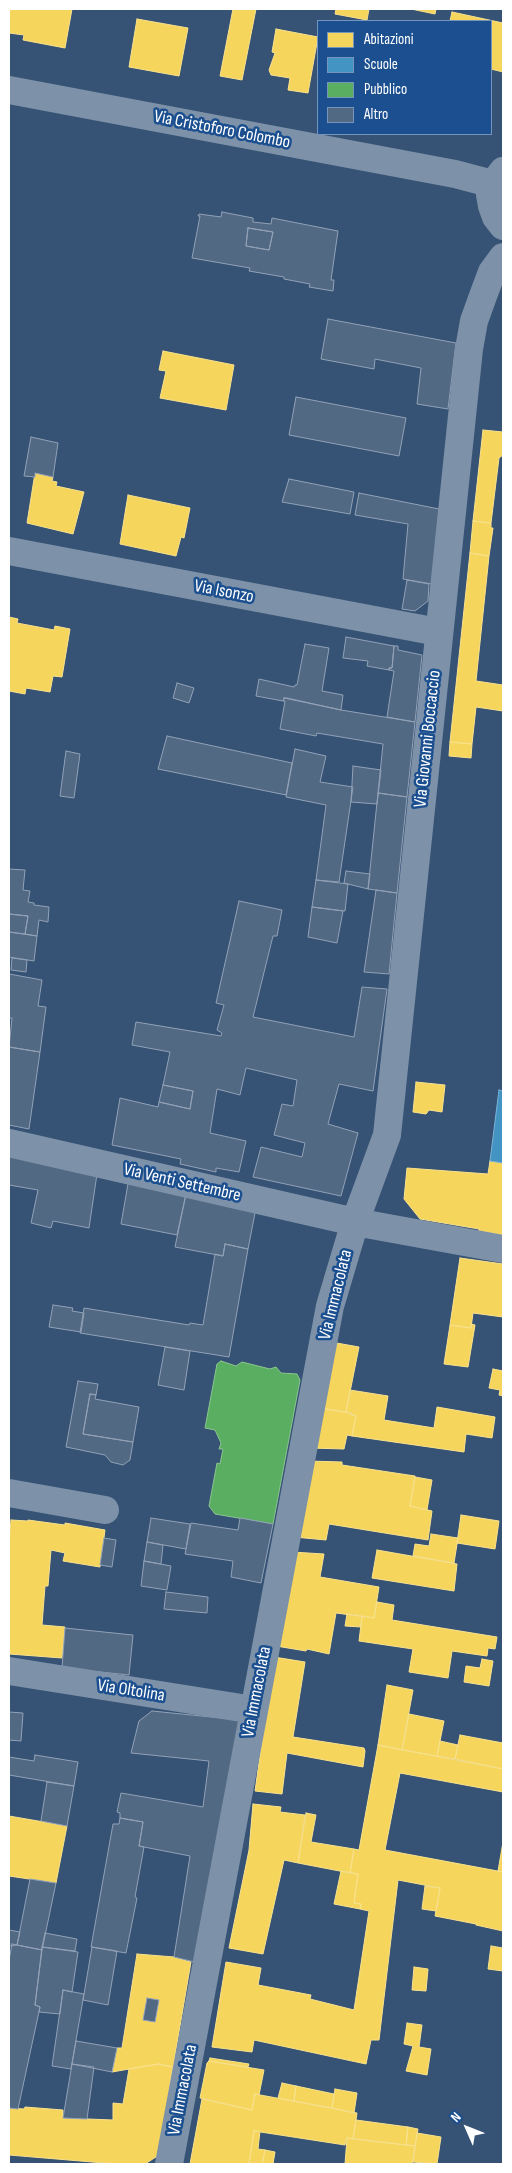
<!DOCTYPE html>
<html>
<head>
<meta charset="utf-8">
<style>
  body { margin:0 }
  #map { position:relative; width:512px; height:2173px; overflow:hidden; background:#365274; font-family:"Sofia Sans Condensed",sans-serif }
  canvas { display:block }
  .frame { position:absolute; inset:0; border:10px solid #fff; pointer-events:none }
  .legend { position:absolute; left:317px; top:20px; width:175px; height:115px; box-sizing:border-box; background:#1b4f8f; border:1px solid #7695bc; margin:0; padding:6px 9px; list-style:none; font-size:15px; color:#fff }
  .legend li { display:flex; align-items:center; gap:10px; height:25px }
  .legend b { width:25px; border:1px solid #7695bc }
  .north { position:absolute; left:442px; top:2103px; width:50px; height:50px; -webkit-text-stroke:4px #1b4f8f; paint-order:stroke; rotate:314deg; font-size:14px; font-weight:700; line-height:20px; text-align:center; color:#fff }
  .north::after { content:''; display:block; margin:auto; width:18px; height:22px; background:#fff; clip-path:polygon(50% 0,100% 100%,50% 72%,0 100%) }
</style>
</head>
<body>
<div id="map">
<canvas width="512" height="2173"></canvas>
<div class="frame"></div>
<ul class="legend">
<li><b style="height:14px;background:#f6d55c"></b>Abitazioni</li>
<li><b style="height:14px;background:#4393c3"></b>Scuole</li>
<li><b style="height:14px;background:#5aae61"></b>Pubblico</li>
<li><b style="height:14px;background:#526984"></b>Altro</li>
</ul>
<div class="north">N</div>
</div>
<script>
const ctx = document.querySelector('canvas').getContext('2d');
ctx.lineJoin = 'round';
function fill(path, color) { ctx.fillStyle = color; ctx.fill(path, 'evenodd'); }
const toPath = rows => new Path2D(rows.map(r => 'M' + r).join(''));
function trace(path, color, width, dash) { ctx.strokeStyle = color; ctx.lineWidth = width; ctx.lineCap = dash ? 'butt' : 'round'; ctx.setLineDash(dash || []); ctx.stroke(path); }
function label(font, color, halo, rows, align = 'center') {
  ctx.font = font + ' "Sofia Sans Condensed",sans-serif'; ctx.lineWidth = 5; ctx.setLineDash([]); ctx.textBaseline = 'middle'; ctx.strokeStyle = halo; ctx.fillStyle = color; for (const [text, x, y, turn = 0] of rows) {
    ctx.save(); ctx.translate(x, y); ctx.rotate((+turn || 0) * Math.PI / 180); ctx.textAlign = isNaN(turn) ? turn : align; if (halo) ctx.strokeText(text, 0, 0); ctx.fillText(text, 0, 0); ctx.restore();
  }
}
const homes = toPath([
  [9,9,72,9,65,48,23,40,24,35,9,33,9,9],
  [233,9,256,9,242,80,220,76,233,9],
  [336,9,369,9,367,20,335,14,336,9],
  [411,9,436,9,435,14,411,9],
  [452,12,503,23,503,72,491,69,491,21,450,21,452,12],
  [137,19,188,28,179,76,129,67,137,19],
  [276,29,318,37,308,93,288,90,290,78,271,75,269,70,275,53,272,52,276,29],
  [163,351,234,365,226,410,160,398,166,371,159,370,163,351],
  [483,430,503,432,503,455,499,458,491,523,473,521,483,430],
  [35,473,53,477,52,481,57,482,56,486,84,492,73,534,27,523,35,473],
  [128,495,190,508,184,538,181,537,176,556,120,544,128,495],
  [473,521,491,523,491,528,493,528,489,556,470,553,473,521],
  [470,553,489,556,476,681,503,685,503,711,476,707,472,744,450,742,470,553],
  [9,617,18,619,17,623,54,630,55,626,70,629,62,677,53,676,50,692,26,688,25,694,9,691,9,617],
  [450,742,472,744,471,758,449,756,450,742],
  [416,1082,445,1085,442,1112,429,1110,426,1114,413,1112,416,1082],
  [490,1161,503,1163,503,1235,479,1231,479,1229,420,1219,404,1199,407,1168,488,1174,490,1161],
  [460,1258,503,1264,503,1317,473,1313,471,1328,450,1325,460,1258],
  [471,1324,475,1325,468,1367,444,1364,450,1325,471,1328,471,1324],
  [331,1342,359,1347,346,1412,319,1408,331,1342],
  [493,1369,503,1371,503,1396,499,1395,500,1390,489,1388,493,1369],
  [350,1390,388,1396,384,1420,434,1428,437,1407,495,1417,492,1438,466,1434,464,1452,352,1436,356,1416,346,1412,350,1390],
  [318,1408,351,1413,351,1415,356,1416,352,1436,347,1435,344,1449,310,1448,318,1408],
  [308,1461,342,1462,342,1465,415,1476,410,1506,432,1511,428,1540,329,1524,326,1540,294,1537,308,1461],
  [415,1477,432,1480,427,1510,410,1506,415,1477],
  [461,1515,499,1521,495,1549,457,1543,461,1515],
  [11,1520,28,1521,28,1520,65,1525,65,1523,105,1530,100,1567,63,1561,65,1553,51,1550,48,1586,45,1586,42,1625,65,1627,62,1658,9,1654,9,1543,11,1520],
  [431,1534,458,1538,454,1563,413,1556,415,1544,429,1546,431,1534],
  [377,1550,457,1564,454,1591,372,1578,377,1550],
  [292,1552,324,1554,320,1577,379,1587,374,1618,336,1613,329,1654,307,1649,306,1651,276,1646,292,1552],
  [377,1602,394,1605,392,1620,497,1637,495,1649,488,1648,487,1656,452,1651,448,1678,409,1672,413,1649,359,1641,362,1616,374,1618,377,1602],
  [347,1614,362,1616,361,1627,345,1626,347,1614],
  [274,1657,305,1662,293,1737,364,1748,365,1751,363,1767,287,1753,282,1794,255,1791,274,1657],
  [482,1659,493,1661,489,1686,464,1682,466,1666,480,1668,482,1659],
  [387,1685,413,1690,402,1750,378,1745,387,1685],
  [409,1714,444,1721,437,1756,402,1750,409,1714],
  [460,1735,503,1743,503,1769,455,1759,460,1735],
  [440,1741,458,1745,455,1759,437,1756,440,1741],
  [378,1745,503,1769,503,1792,400,1773,385,1850,503,1872,503,1931,476,1925,476,1924,435,1916,440,1888,398,1880,379,2040,371,2040,366,2064,254,2040,252,2052,212,2047,226,1962,261,1968,258,1985,311,1995,310,1999,354,2010,369,1911,360,1909,361,1904,354,1903,358,1874,350,1873,354,1849,359,1850,378,1745],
  [253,1804,281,1807,280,1812,305,1815,298,1863,284,1860,263,1954,229,1948,249,1850,253,1804],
  [306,1813,316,1815,311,1842,354,1849,350,1873,298,1863,306,1813],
  [9,1816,67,1826,56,1883,9,1876,9,1816],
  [503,1842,503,1872,498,1871,503,1842],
  [341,1871,358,1874,354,1903,361,1904,360,1909,334,1904,341,1871],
  [425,1886,440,1888,436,1911,422,1909,425,1886],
  [491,1946,503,1948,503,1971,488,1969,491,1946],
  [137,1954,174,1957,191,1962,173,2067,158,2064,112,2072,117,2048,122,2048,137,1954],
  [147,1998,159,2000,155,2022,143,2020,147,1998],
  [414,1967,428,1969,426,1991,412,1990,414,1967],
  [407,2023,422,2025,419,2047,431,2049,427,2075,406,2071,413,2046,404,2044,407,2023],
  [210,2058,249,2064,248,2067,209,2061,210,2058],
  [209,2061,264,2070,259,2095,255,2094,252,2110,200,2098,207,2063,209,2061],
  [158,2064,173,2067,172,2072,159,2155,145,2164,116,2164,9,2155,9,2108,24,2109,25,2107,63,2110,63,2118,113,2120,113,2103,123,2104,129,2069,158,2064],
  [282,2083,296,2086,294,2101,278,2098,282,2083],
  [296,2086,334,2094,332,2108,294,2101,296,2086],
  [335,2089,357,2093,354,2113,332,2108,335,2089],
  [255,2094,357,2113,353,2139,347,2138,345,2145,254,2131,249,2164,190,2164,202,2099,252,2110,255,2094],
  [356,2120,408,2127,406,2145,353,2139,356,2120],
  [408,2127,418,2129,415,2146,406,2145,408,2127],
  [254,2131,260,2131,258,2149,265,2150,262,2164,249,2164,254,2131],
  [417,2133,441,2137,437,2164,413,2162,417,2133],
  [347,2138,415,2146,412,2164,345,2164,347,2138],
  [265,2150,275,2152,273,2164,262,2164,265,2150]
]);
const schools = toPath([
  [499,1090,503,1091,503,1163,490,1161,499,1090]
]);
const public = toPath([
  [221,1361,236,1366,242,1362,270,1369,276,1367,281,1373,297,1374,300,1380,273,1524,215,1514,209,1506,217,1463,220,1464,223,1449,219,1449,221,1443,215,1430,205,1428,217,1364,221,1361]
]);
const building = toPath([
  [222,212,253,218,253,222,271,224,272,218,338,231,331,280,334,280,333,291,309,287,310,284,284,279,284,277,249,271,250,268,192,258,200,216,198,216,199,214,221,217,222,212],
  [248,228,273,232,269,250,246,246,248,228],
  [248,228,273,232,269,250,246,246,248,228],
  [328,319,456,343,448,409,417,404,421,368,375,359,374,369,321,359,328,319],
  [296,397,406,418,399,456,289,435,296,397],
  [31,437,58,443,53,477,35,473,35,477,24,476,31,437],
  [289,479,354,492,350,514,282,502,289,479],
  [359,493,439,509,432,584,403,579,408,524,355,515,359,493],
  [407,580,429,584,428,601,415,611,402,609,407,580],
  [346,637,394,646,392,668,389,668,389,670,367,666,368,661,343,658,346,637],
  [305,644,329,648,322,691,343,695,341,710,287,698,284,698,283,701,256,696,259,679,294,687,295,685,297,685,305,644],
  [394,646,398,646,398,650,422,655,415,722,387,717,394,671,389,670,389,668,392,668,394,646],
  [177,683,194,688,189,703,173,698,177,683],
  [284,698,341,710,415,722,407,797,378,793,383,744,317,733,316,736,280,729,285,701,283,701,284,698],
  [167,736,292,763,286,795,158,769,167,736],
  [295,749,326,756,320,782,353,787,339,882,316,880,326,805,286,797,295,749],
  [66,751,80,754,74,798,60,796,66,751],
  [353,766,381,770,377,804,351,802,353,766],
  [378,793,407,797,397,893,368,889,378,793],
  [9,869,25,870,23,890,30,891,28,902,34,903,34,905,49,907,48,922,39,920,37,936,25,934,28,916,9,914,9,869],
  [346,871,370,874,368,889,344,883,346,871],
  [316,880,348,884,345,911,312,907,316,880],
  [376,890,397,893,389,974,364,972,376,890],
  [239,901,282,910,277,936,273,936,253,1017,354,1037,362,987,387,989,373,1091,339,1084,328,1124,358,1133,341,1196,253,1177,261,1147,302,1157,305,1143,274,1135,282,1104,293,1106,297,1080,246,1068,240,1095,217,1089,210,1133,246,1141,239,1172,216,1168,216,1172,180,1164,181,1159,112,1145,120,1098,158,1107,159,1102,190,1109,193,1091,163,1085,170,1052,132,1045,136,1022,221,1036,222,1033,217,1030,224,1005,216,1003,239,901],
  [312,907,343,911,337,943,308,937,312,907],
  [9,914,28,916,25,934,9,932,9,914],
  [9,932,37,936,34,961,9,957,9,932],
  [12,958,27,960,26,972,11,970,12,958],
  [9,974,42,980,38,1006,46,1007,40,1052,9,1047,12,1018,9,1018,9,974],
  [9,1047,40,1052,29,1129,9,1125,9,1047],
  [163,1085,193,1091,190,1109,159,1102,163,1085],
  [9,1155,97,1174,89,1228,53,1221,51,1228,31,1223,38,1190,9,1185,9,1155],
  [129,1178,186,1194,177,1235,121,1224,129,1178],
  [186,1194,256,1208,248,1249,225,1244,223,1256,175,1247,186,1194],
  [225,1244,248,1249,229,1357,80,1333,84,1308,189,1325,190,1323,203,1325,215,1254,223,1256,225,1244],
  [53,1305,73,1308,72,1311,84,1313,81,1332,49,1327,53,1305],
  [165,1347,190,1351,184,1390,158,1385,165,1347],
  [78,1381,98,1384,96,1395,90,1394,83,1434,133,1442,130,1460,123,1465,111,1462,105,1455,66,1447,78,1381],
  [90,1394,96,1395,95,1399,139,1407,133,1442,83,1434,90,1394],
  [151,1518,190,1524,186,1549,147,1542,151,1518],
  [240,1518,273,1524,261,1583,231,1577,233,1561,185,1554,191,1523,238,1530,240,1518],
  [104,1538,116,1540,112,1567,100,1565,104,1538],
  [147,1542,163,1545,161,1564,144,1561,147,1542],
  [144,1561,171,1566,167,1590,141,1586,144,1561],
  [166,1592,208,1597,207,1613,164,1609,166,1592],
  [65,1628,133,1635,129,1675,62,1668,65,1628],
  [152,1711,241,1720,203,1964,174,1957,190,1856,139,1846,143,1822,120,1818,120,1813,117,1812,121,1793,203,1807,209,1761,131,1753,139,1721,152,1711],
  [9,1712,23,1713,21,1741,9,1740,9,1712],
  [35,1755,78,1762,74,1786,9,1775,9,1757,34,1761,35,1755],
  [47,1782,74,1786,67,1826,41,1821,47,1782],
  [120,1818,143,1822,139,1846,144,1847,135,1897,137,1898,126,1953,91,1947,113,1824,119,1824,120,1818],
  [30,1879,56,1883,42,1950,17,1945,30,1879],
  [9,1930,20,1932,17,1945,9,1946,9,1930],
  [45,1933,77,1939,75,1951,42,1947,45,1933],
  [12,1944,42,1950,35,2005,40,2007,18,2109,9,2108,9,1960,12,1944],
  [42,1947,78,1952,72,1992,63,1990,60,2014,39,2012,40,2007,35,2005,42,1947],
  [92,1947,117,1951,108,2005,83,2000,92,1947],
  [63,1990,84,1994,71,2069,52,2066,63,1990],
  [147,1998,159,2000,155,2022,143,2020,147,1998],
  [76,2041,117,2048,112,2072,72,2064,76,2041],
  [72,2064,94,2067,87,2119,63,2118,72,2064]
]);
const minor = toPath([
  [9,90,455,174,493,184],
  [503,171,493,184,490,195,492,206,496,217,503,226],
  [9,551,438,632],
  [9,1143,355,1222,503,1249],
  [9,1493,105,1510],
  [9,1671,254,1710],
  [169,2164,330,1306,355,1222,387,1135,469,349,474,321,483,296,492,272,503,257]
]);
const streetNames = [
  ["Via Cristoforo Colombo",222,130,11],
  ["Via Isonzo",224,592,11],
  ["Via Giovanni Boccaccio",428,739,-84],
  ["Via Venti Settembre",182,1183,13],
  ["Via Immacolata",336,1295,-76],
  ["Via Oltolina",131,1691,9],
  ["Via Immacolata",257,1692,-79],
  ["Via Immacolata",183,2090,-79]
];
fill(homes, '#f6d55c');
trace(homes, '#f9e28d', 1);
fill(schools, '#4393c3');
trace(schools, '#7bb3d5', 1);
fill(public, '#5aae61');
trace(public, '#8cc690', 1);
fill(building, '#526984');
trace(building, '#92a2b6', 1);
trace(minor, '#7d92a8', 28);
label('18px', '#fff', '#1b4f8f', streetNames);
</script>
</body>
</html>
